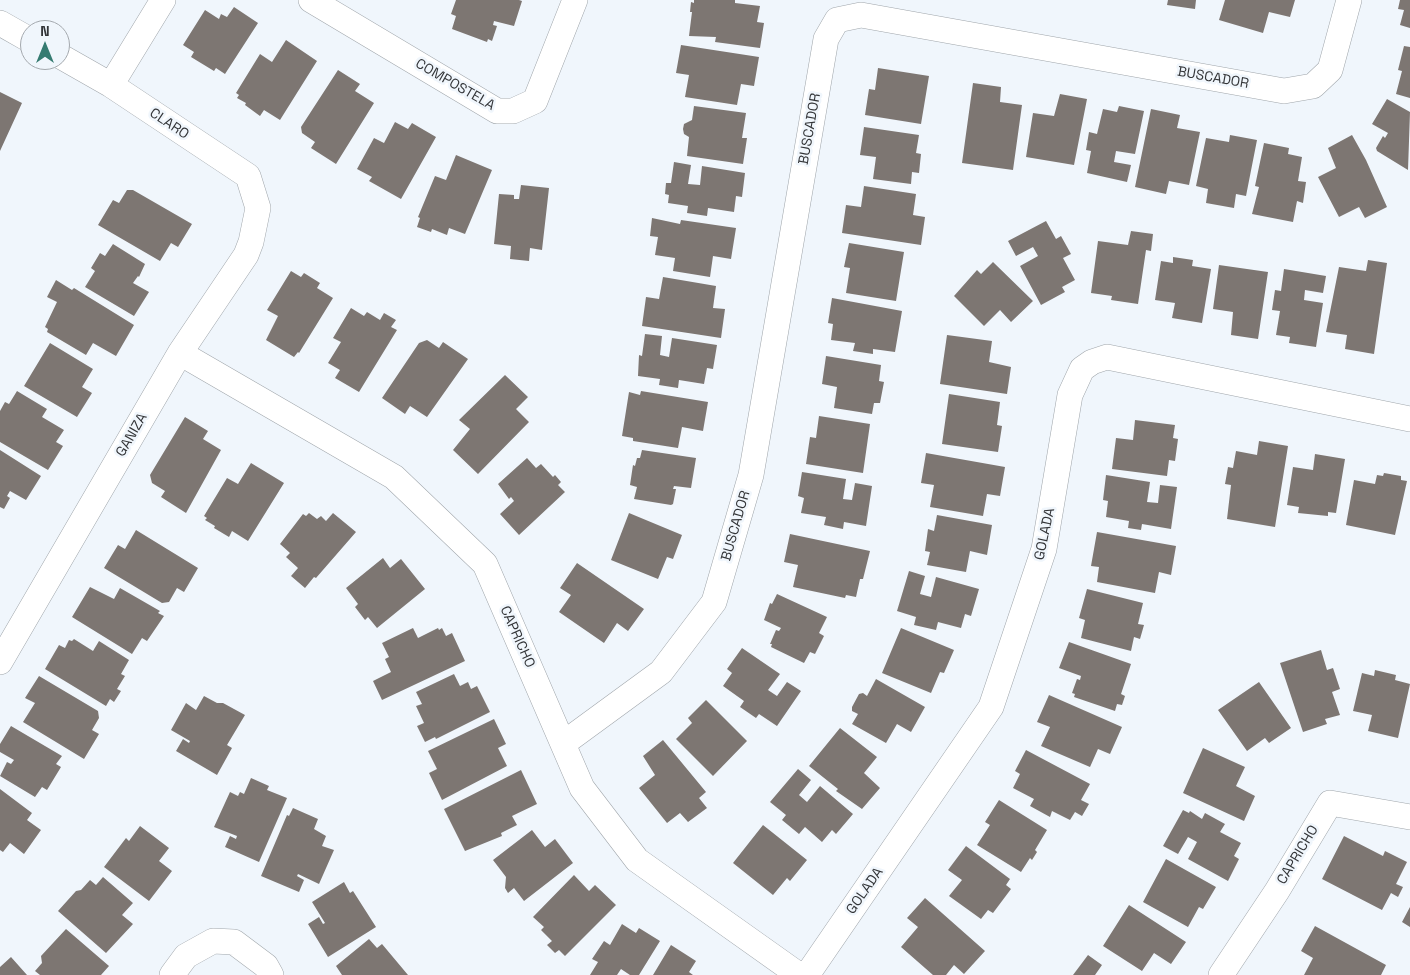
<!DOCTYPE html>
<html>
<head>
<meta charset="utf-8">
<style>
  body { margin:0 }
  #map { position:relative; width:1410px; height:975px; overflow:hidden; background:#f0f6fc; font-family:"Space Grotesk",sans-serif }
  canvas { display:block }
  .north { position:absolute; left:20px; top:20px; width:50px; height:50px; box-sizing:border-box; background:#f0f6fc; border:1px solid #a4a9ae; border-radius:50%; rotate:0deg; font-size:14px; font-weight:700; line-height:20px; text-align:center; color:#333538 }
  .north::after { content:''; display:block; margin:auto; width:18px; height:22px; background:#357b71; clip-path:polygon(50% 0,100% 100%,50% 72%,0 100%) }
</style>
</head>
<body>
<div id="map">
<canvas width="1410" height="975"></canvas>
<div class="north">N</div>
</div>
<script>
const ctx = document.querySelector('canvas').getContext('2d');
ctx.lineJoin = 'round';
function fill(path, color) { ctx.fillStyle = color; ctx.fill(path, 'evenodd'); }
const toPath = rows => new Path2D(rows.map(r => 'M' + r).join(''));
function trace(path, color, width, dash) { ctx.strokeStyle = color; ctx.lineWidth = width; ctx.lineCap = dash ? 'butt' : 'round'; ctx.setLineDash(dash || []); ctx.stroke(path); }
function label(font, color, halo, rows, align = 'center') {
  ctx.font = font + ' "Space Grotesk",sans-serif'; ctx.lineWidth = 5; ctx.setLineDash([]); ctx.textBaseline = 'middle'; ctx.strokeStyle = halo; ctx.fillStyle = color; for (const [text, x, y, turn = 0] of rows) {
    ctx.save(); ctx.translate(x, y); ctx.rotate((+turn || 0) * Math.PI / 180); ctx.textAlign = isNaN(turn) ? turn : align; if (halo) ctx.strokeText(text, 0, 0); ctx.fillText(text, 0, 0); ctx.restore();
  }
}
const building = toPath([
  [456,0,519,0,522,1,514,26,494,21,493,25,497,26,492,41,488,39,487,42,452,29,456,16,451,14],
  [694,0,735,0,735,3,760,6,757,22,764,23,760,48,715,42,716,37,689,36,692,12,690,12,691,2,694,3],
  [1168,0,1196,0,1195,9,1167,5],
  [1225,0,1295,0,1290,17,1269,12,1263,33,1219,20],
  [1400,0,1410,0,1410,28,1400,25,1404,10,1398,9],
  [234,7,258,23,225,74,216,68,214,71,191,57,194,52,183,45,205,10,219,19,221,14,227,17],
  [286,40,317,61,280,120,264,110,260,116,245,105,246,103,237,98,239,95,236,93,260,54,272,62],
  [681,45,759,57,754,86,741,84,737,105,685,97,689,75,676,73],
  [1404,46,1410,47,1410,98,1396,94,1402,71,1398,70],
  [878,68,929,76,921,124,865,115,869,89,875,90],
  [338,70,360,84,355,91,374,103,336,164,311,148,315,142,302,133,301,127],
  [973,83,1001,87,1000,102,1022,105,1013,170,962,163],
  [0,92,22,103,0,151],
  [1060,94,1087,99,1074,165,1026,157,1033,113,1054,116],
  [1387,99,1410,112,1408,170,1377,151,1376,148,1383,136,1385,138,1388,133,1372,124],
  [694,106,746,113,742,138,747,138,743,164,687,156,689,137,684,134,683,129,684,124,692,120],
  [1119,106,1144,111,1135,154,1116,151,1114,162,1131,165,1127,182,1087,173,1091,151,1086,150,1089,132,1097,134,1103,109,1117,112],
  [1151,109,1180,115,1177,128,1200,132,1189,185,1169,181,1166,194,1135,187],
  [395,122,408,129,412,123,436,137,401,199,369,181,372,177,357,169,374,138,384,143],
  [864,127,919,135,916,153,921,154,919,173,912,172,911,184,873,179,876,157,860,155],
  [1230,135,1257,140,1246,196,1236,194,1234,208,1206,203,1208,189,1196,186,1206,138,1229,142],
  [1352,135,1366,160,1387,207,1365,218,1359,207,1339,217,1318,177,1336,168,1328,148],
  [1264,143,1289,148,1288,154,1302,157,1298,181,1306,182,1303,203,1297,201,1293,222,1252,214,1259,187,1255,186],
  [456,155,492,170,465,234,449,228,447,235,432,229,431,232,417,227,420,218,418,217,435,176,446,180],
  [674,162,691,165,688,184,700,185,702,166,745,173,742,197,736,196,734,212,708,208,707,216,687,213,688,206,668,203,669,195,665,194,666,183,671,183],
  [521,185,549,188,542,250,530,248,529,261,510,259,511,246,494,244,499,194,514,195,514,199,519,199],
  [864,186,916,194,913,215,925,217,921,245,842,233,846,205,861,207],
  [127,190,133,190,192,224,178,247,171,243,160,261,98,225,113,200,119,203],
  [652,218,680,224,681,220,736,228,731,259,713,256,710,277,673,271,675,258,655,255,658,237,650,236],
  [1046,221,1056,239,1061,236,1071,254,1063,258,1075,280,1062,287,1065,292,1041,305,1020,266,1038,256,1033,247,1016,256,1008,241],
  [1131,231,1153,234,1151,251,1146,250,1138,304,1111,300,1112,296,1091,293,1098,241,1128,245],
  [849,243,904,252,896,301,846,293,850,268,844,267],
  [113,244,145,264,139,277,138,276,133,283,149,292,134,316,85,287,95,271,91,268,100,253,105,256],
  [1173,257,1193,260,1192,266,1211,269,1202,323,1172,318,1175,303,1155,300,1161,261,1173,263],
  [1368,260,1387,263,1374,354,1345,349,1347,335,1326,332,1339,267,1366,271],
  [993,262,1033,301,1011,322,1000,310,984,326,954,296,977,270,981,274],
  [1219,265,1268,272,1258,339,1231,335,1233,312,1213,309],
  [1284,269,1326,276,1323,293,1305,290,1304,300,1323,303,1316,347,1289,343,1290,337,1276,335,1280,311,1272,310,1275,290,1281,291],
  [291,271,301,277,304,273,320,283,317,288,333,298,299,353,298,352,294,357,266,340,278,316,267,310],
  [663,277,716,286,713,308,725,309,721,338,642,326,646,297,659,299],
  [56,280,72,290,74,288,134,325,116,356,93,343,86,355,47,332,48,329,45,327,57,302,47,297],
  [832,298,902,311,895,352,873,349,873,354,853,351,855,343,831,340,833,324,828,323],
  [351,308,364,316,367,312,380,320,384,313,396,320,391,327,397,330,359,392,335,378,340,370,328,363,341,342,333,338],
  [645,334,662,336,660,355,669,357,672,338,717,345,713,369,707,368,704,384,679,380,678,388,659,385,660,379,638,376,639,355,642,356],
  [947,335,992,341,989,362,1011,367,1007,394,940,384],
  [427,340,439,348,443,342,468,359,427,417,410,406,405,414,382,398,419,343],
  [50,343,93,369,82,387,92,393,77,417,24,386],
  [826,356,881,365,879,381,884,382,880,403,874,403,872,414,834,408,837,387,822,384],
  [505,375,528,397,516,409,529,422,478,474,453,450,470,429,459,420],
  [17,391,47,409,42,417,64,430,56,442,63,446,48,470,0,442,0,411,5,402,9,404],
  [641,391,708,402,703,431,682,427,678,448,633,441,633,438,622,436,629,392,640,395],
  [949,394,1000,402,997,425,1002,426,998,452,942,444],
  [819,416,870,424,863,473,806,464,810,437,816,438],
  [185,417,208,431,203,439,221,450,186,513,161,497,165,491,152,483,150,475],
  [1135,420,1175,425,1173,438,1178,439,1175,461,1169,460,1167,476,1112,469,1116,438,1133,440],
  [1259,441,1288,446,1275,527,1227,519,1231,485,1225,484,1228,467,1233,468,1236,451,1257,455],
  [0,450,41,476,26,500,10,491,7,496,10,498,4,509,0,507],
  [642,450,696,458,691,488,674,486,673,489,676,489,673,504,671,505,634,499,637,487,630,485,633,465,635,466,637,458,640,458],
  [926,453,1005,467,1000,496,987,494,983,516,930,507,934,485,921,483],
  [1315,454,1345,459,1336,513,1328,512,1328,516,1298,513,1299,507,1287,505,1293,467,1313,470],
  [527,458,536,468,541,464,553,477,555,475,561,482,558,485,565,492,519,535,500,514,514,501,511,497,509,499,498,484],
  [251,463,284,483,248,541,232,531,229,537,214,528,215,526,205,520,207,518,204,516,227,478,238,484],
  [802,472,846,479,843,499,852,500,855,483,872,486,866,526,844,522,843,529,824,525,826,517,801,513,804,498,798,496],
  [1384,473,1401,476,1401,480,1407,481,1395,535,1346,525,1354,480,1375,484,1377,475,1383,476],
  [1106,475,1150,482,1147,502,1158,503,1160,485,1177,487,1171,529,1142,524,1141,530,1128,528,1129,521,1106,517,1108,501,1103,500],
  [309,513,317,519,321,516,326,521,333,513,356,532,316,578,314,577,305,588,291,576,298,568,286,557,290,553,280,544,303,514,306,516],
  [629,513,682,535,673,559,667,557,658,579,611,560],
  [937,515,992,525,987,555,970,551,966,572,927,565,930,552,925,551,928,529,934,531],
  [136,530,198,568,184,592,177,588,169,602,162,603,104,568,118,545,125,549],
  [1097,532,1176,546,1171,575,1159,572,1155,593,1097,582,1099,567,1091,566],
  [790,534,870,551,863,579,860,579,856,597,846,595,845,598,793,587,798,565,784,562],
  [383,558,390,568,401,559,425,589,377,628,368,617,365,620,355,607,358,604,346,588],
  [577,563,644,609,628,631,617,623,604,643,559,612,571,595,560,588],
  [909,571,925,576,920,594,931,597,936,577,979,589,971,616,965,614,961,628,938,622,936,630,914,625,916,617,897,611],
  [90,587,114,599,120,588,160,611,158,613,164,616,147,641,142,638,132,654,72,617],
  [1087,589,1143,603,1138,624,1144,625,1140,639,1134,637,1131,651,1081,638,1085,620,1079,618],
  [777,594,827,617,819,633,824,636,815,654,810,652,804,663,771,647,772,644,770,644,776,630,779,631,781,628,764,620,770,603,772,604],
  [413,628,418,638,438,628,439,630,442,628,446,636,452,633,465,661,382,700,373,681,391,672,385,659,389,657,382,643],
  [901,628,954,650,944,673,940,672,931,693,882,673],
  [74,639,93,651,99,641,129,660,121,674,125,676,117,689,121,691,114,702,110,699,106,706,45,669,59,645,65,648,69,640,72,641],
  [1069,642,1131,664,1121,694,1125,696,1122,705,1117,704,1115,711,1074,697,1075,694,1072,693,1077,679,1080,680,1081,676,1059,668],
  [742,648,780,674,768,690,777,696,787,682,801,691,777,726,759,714,756,718,740,707,744,701,723,686,732,673,727,669],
  [1321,650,1327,670,1333,668,1340,689,1332,692,1340,715,1325,719,1327,724,1303,732,1280,663],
  [1375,670,1396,675,1395,680,1410,684,1398,738,1368,731,1372,715,1353,711,1362,673,1374,676],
  [454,674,460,686,468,682,471,689,477,686,490,712,436,739,435,737,425,742,417,726,424,723,416,706,422,704,416,692],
  [39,676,98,711,99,718,92,730,99,734,84,759,23,722,35,703,25,698],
  [876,679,925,707,911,732,897,724,886,743,852,724,858,714,852,711,852,707,859,694,863,693,867,696],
  [1259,682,1291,728,1269,743,1265,738,1247,751,1218,710],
  [1049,695,1122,727,1110,754,1098,749,1090,767,1041,746,1050,727,1037,722],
  [204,696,217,703,223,703,245,715,227,745,232,748,217,775,176,751,183,739,189,743,190,741,171,730,186,703,196,710],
  [706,700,747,741,713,776,676,739,692,723,688,718],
  [494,719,506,744,498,748,507,766,442,800,429,773,437,769,428,751],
  [11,726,62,756,56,764,61,767,47,790,42,787,35,797,0,776,7,762,11,764,14,760,0,752,0,744],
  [840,728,877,757,864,773,880,788,862,809,836,791,838,789,809,766],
  [663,740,706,792,699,798,707,808,688,822,680,813,667,823,639,788,655,775,643,756],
  [1203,748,1245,767,1236,786,1255,796,1244,821,1183,793],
  [1026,750,1090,784,1081,800,1089,804,1082,816,1075,812,1070,820,1052,811,1050,817,1030,806,1034,799,1013,788,1020,774,1015,771],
  [798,769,811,780,799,795,807,802,820,786,853,814,836,834,832,830,822,842,805,827,799,834,782,820,786,815,770,802],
  [521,770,537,804,512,816,517,825,501,833,502,836,465,851,444,809],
  [251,778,269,786,267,790,287,798,259,862,225,847,230,836,236,839,237,836,214,827,230,792,238,796,240,792,244,794],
  [0,789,32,813,27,820,41,830,24,854,10,843,3,852,0,850],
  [999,800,1047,830,1035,850,1037,852,1032,860,1030,858,1021,872,977,845,990,825,985,822],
  [293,808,318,819,314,829,326,836,322,846,334,850,319,884,298,874,297,876,304,880,299,892,261,876,287,815,289,816],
  [1183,810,1189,813,1190,811,1202,819,1205,813,1225,824,1220,832,1241,843,1234,856,1239,859,1228,881,1188,859,1197,842,1188,837,1178,854,1163,846],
  [763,825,807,860,790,881,787,878,773,895,733,863],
  [140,826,169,848,159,861,172,871,149,901,104,867,126,838,129,841],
  [532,830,545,847,555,839,573,863,524,901,514,888,508,893,505,888,506,877,493,860],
  [1344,836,1383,856,1385,851,1407,862,1396,884,1403,887,1398,897,1391,893,1382,910,1322,879],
  [966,846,1010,879,1006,885,1011,889,993,913,988,910,981,919,949,896,962,880,948,870],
  [1166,859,1216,887,1203,909,1199,907,1188,927,1143,902],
  [574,875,589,891,595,885,616,905,565,956,559,950,555,953,547,945,552,941,541,930,544,927,533,917],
  [103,877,133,903,122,915,133,924,106,953,58,911,76,891,81,890,90,880,96,885],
  [344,882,350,893,353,891,376,927,328,957,308,924,319,917,323,924,325,923,312,902],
  [925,898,985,951,964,974,954,965,946,975,933,975,901,947,918,927,907,918],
  [1129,905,1186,942,1171,964,1154,953,1142,971,1103,946],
  [1410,907,1410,927,1402,922],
  [622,924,636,933,639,928,660,941,639,975,630,975,621,969,617,975,590,975,598,962,592,959,604,941,610,945],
  [1315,926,1386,965,1381,975,1304,975,1313,958,1301,951],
  [66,929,109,966,101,975,40,975,35,971,42,963,41,956],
  [369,939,377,948,382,944,408,975,342,975,336,966],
  [671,945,696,961,689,972,693,975,653,975],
  [1088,955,1102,965,1095,975,1073,975],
  [11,957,27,975,0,975,0,967]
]);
const minor = toPath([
  [311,0,497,111,513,111,535,101,575,0],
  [0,23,30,40],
  [111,85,163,0],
  [180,353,394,477,485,564,582,788,637,860,799,975],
  [0,662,180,353,246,255,251,242,258,208,248,176,111,85,60,56],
  [564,743,661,672,714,602,751,475,826,39,837,20,861,15,1284,91,1313,86,1330,70,1349,0],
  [172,975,186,956,213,941,234,942,266,966,271,975],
  [807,975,991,707,1044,549,1070,395,1082,369,1092,362,1107,357,1410,419],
  [1221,975,1277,891,1330,803,1410,817]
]);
const streetNames = [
  ["BUSCADOR",1213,78,10],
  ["COMPOSTELA",455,85,30],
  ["CLARO",169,124,34],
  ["BUSCADOR",810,129,-80],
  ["GANIZA",132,435,-60],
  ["BUSCADOR",736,526,-74],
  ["GOLADA",1045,534,-78],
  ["CAPRICHO",517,637,66],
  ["CAPRICHO",1298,855,-59],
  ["GOLADA",865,891,-55]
];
fill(building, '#7d7672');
trace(minor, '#a0a6ab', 26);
trace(minor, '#fff', 25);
label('14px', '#333538', '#f0f6fc', streetNames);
</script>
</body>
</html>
